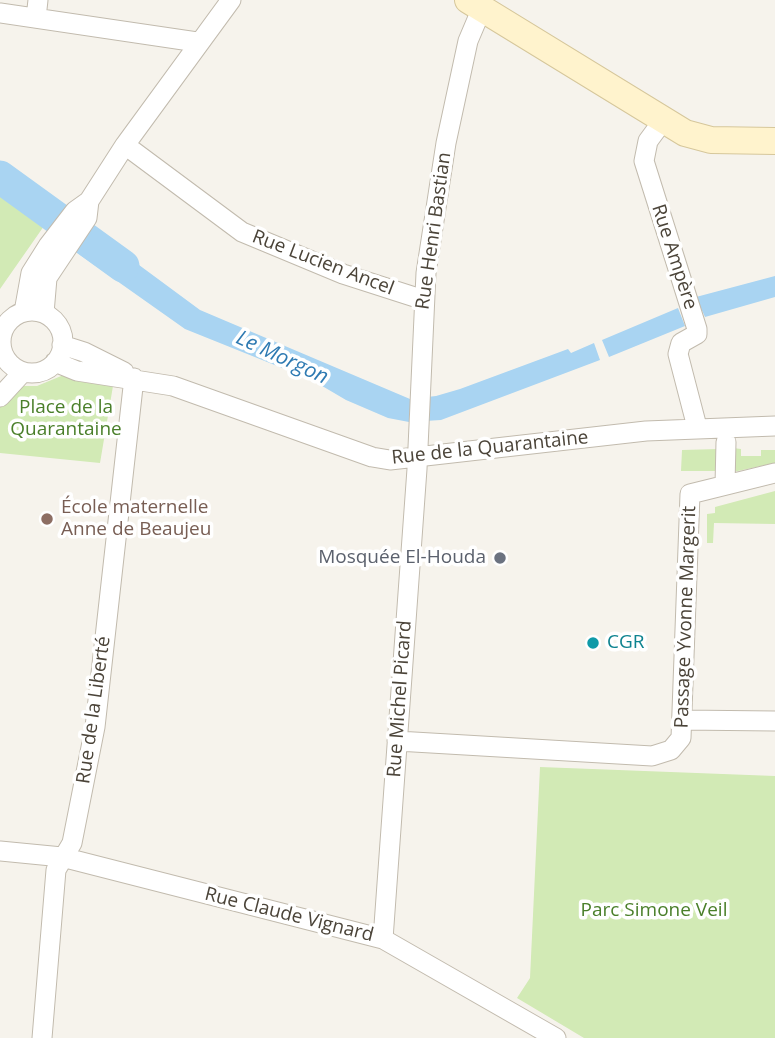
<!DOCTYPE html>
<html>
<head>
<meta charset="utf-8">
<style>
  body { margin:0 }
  canvas { display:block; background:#f6f3ec }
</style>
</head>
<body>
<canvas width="775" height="1038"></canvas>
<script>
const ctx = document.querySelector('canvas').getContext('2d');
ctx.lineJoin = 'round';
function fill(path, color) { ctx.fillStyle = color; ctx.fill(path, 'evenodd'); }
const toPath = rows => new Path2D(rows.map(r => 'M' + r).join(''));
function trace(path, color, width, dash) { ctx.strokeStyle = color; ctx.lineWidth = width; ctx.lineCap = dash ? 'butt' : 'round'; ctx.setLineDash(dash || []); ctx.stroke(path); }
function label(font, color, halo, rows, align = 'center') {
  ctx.font = font + ' "Open Sans",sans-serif'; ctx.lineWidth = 7; ctx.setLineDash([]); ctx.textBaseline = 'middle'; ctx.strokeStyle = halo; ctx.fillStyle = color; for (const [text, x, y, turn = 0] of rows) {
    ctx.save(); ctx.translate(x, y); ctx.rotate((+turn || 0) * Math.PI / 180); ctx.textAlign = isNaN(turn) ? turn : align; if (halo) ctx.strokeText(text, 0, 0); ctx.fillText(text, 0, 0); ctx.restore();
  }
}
const green = toPath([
  [0,194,44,226,0,289],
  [66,374,113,386,100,463,0,453,0,402,24,386,37,386],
  [733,448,741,449,741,456,761,456,761,450,775,450,775,463,733,472],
  [719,449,718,471,681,471,682,450],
  [775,491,775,524,714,523,713,543,707,543,707,514,715,513,715,507],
  [540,767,775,776,775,1038,584,1038,517,998,530,978]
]);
const water = toPath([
  [0,162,59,206,44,226,0,194],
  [93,231,200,310,410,399,436,396,460,389,568,349,571,353,594,343,600,360,441,420,409,422,388,418,346,400,312,380,185,329,76,252,74,248,81,248],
  [775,276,775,297,705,317,696,297],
  [678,308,685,326,609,357,602,340]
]);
const river = toPath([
  [0,177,123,266]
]);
const street = toPath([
  [0,13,197,42],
  [36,18,38,0],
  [662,122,648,141,644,161,697,329,697,334,681,343,678,354,697,427],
  [125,145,242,232,343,274,424,300],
  '1 342a31 31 0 1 1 62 0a31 31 0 1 1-62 0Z',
  [24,312,31,273,48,246,75,211,89,201,125,145,231,0],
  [44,313,47,278,87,218,89,201],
  [62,345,84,352,124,372],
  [55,362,77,371,173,386,372,457,390,460,646,431,775,426],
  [0,397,23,372],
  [725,485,726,442],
  [682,720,775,721],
  [397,741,652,756,671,750,681,738,690,494,775,473],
  [0,851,62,857,383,939,556,1038],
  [383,939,417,469,426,273,446,143,468,41,482,8],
  [42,1038,56,870,72,843,95,727,134,378]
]);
const secondary = toPath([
  [468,0,685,133,711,140,775,141]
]);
const markers = [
  [47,519,7,"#8d6e63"],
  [500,558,7,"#6b7280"],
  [593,643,7,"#0f9aa8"]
];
const streetNames = [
  ["Rue Henri Bastian",434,231,-82],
  ["Rue Ampère",674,257,72],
  ["Rue Lucien Ancel",323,263,21],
  ["Rue de la Quarantaine",490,448,-6],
  ["Passage Yvonne Margerit",686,617,-88],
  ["Rue Michel Picard",400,699,-86],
  ["Rue de la Liberté",94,710,-82],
  ["Rue Claude Vignard",289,915,14]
];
const parkNames = [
  ["Place de la",66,408],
  ["Quarantaine",66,430],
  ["Parc Simone Veil",654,911]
];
const educationNames = [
  ["École maternelle",61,508],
  ["Anne de Beaujeu",61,530]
];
const worshipNames = [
  ["Mosquée El-Houda",486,558]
];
const cultureNames = [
  ["CGR",607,643]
];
const waterNames = [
  ["Le Morgon",282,358,25]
];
fill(green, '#d2eab5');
fill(water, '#a9d4f2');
trace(river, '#a9d4f2', 33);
trace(street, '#c2bbae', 21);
trace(secondary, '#d6c79b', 28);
trace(street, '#fff', 19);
trace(secondary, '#fff3cd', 26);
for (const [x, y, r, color] of markers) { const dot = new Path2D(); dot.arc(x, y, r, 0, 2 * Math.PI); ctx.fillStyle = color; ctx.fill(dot); trace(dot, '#fff', 2.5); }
label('19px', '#4b4439', '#fff', streetNames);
label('19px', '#4a7f2a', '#fff', parkNames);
label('19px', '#785e54', '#fff', educationNames, 'left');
label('19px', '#5b616d', '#fff', worshipNames, 'right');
label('19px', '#0d838f', '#fff', cultureNames, 'left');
label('italic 21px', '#2e7ab2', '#fff', waterNames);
</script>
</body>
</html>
